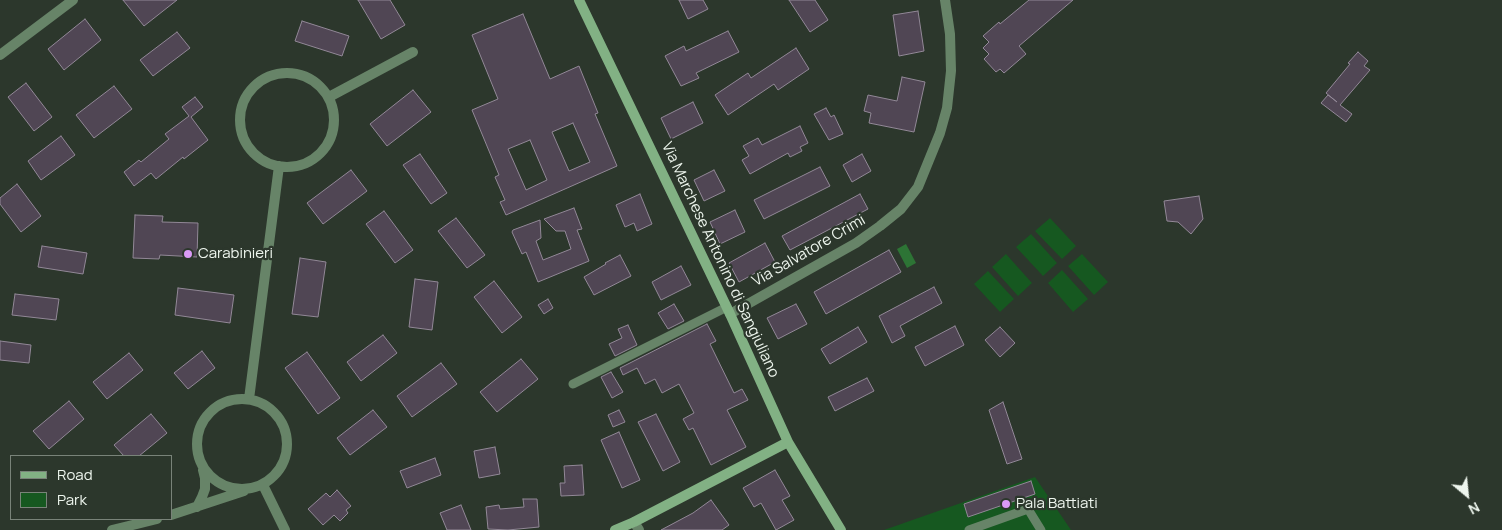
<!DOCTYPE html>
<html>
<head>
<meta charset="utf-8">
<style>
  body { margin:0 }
  #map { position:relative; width:1502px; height:530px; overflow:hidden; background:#2c372c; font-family:Manrope,sans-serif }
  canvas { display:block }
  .legend { position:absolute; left:10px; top:455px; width:162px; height:65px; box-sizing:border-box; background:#2c372c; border:1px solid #798379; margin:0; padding:6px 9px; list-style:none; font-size:15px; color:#edf5ed }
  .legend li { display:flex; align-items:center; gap:10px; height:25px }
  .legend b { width:25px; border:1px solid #798379 }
  .north { position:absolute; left:1442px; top:470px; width:50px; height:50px; -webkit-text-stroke:4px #2c372c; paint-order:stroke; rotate:152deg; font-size:14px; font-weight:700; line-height:20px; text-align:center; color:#edf5ed }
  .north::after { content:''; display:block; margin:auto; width:18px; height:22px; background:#edf5ed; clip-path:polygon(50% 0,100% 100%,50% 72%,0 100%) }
</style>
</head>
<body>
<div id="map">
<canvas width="1502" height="530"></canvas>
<ul class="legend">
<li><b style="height:6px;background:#82b184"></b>Road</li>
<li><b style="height:14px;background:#165820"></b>Park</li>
</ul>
<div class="north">N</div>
</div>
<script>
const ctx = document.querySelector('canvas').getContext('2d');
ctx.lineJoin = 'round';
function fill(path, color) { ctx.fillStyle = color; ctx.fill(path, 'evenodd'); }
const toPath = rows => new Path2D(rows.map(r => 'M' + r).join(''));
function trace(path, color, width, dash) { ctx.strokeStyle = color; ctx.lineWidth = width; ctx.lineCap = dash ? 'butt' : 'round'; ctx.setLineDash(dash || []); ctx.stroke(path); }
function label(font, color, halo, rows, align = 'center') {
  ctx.font = font + ' Manrope,sans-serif'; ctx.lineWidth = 4.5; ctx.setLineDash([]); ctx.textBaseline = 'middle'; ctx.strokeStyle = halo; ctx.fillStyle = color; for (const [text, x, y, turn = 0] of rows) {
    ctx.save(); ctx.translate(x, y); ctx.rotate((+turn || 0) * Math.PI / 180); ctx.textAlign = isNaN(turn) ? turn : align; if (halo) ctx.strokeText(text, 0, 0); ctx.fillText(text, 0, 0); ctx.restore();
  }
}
const green = toPath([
  [1050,218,1076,246,1062,259,1035,231],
  [1031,234,1057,263,1043,276,1016,247],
  [1006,254,1032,283,1018,296,992,267],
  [1082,254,1108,282,1094,295,1068,266],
  [1062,270,1088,299,1073,312,1048,283],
  [988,271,1014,299,1000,312,974,284],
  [1035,477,1071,530,884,530]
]);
const water = toPath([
  [906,244,916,263,907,268,897,249]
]);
const building = toPath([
  [123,0,177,0,144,26,123,0],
  [358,0,390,0,405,25,381,39,358,0],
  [679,0,703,0,708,9,688,19,679,0],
  [789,0,815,0,828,20,810,32,789,0],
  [1029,0,1073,0,1019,46,1026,54,1004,73,1000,69,996,72,984,59,989,54,983,48,989,42,983,36,999,22,1000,24,1029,0],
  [918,11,924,51,899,56,893,15,918,11],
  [523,14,550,79,579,66,598,113,595,114,617,166,506,215,500,202,505,200,495,177,499,175,472,110,498,99,472,35,523,14],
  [573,123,590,162,569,171,552,132,573,123],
  [530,140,547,180,526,190,508,149,530,140],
  [85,19,101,40,64,70,48,49,85,19],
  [302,21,349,36,342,56,295,41,302,21],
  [728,31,739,52,696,73,699,78,681,86,665,56,684,46,686,51,728,31],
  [177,32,190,48,153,76,140,60,177,32],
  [796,48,809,69,778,90,774,84,728,115,715,95,748,73,751,78,796,48],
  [1358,52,1368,61,1364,66,1370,70,1340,105,1352,114,1346,122,1321,103,1328,95,1337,102,1326,93,1350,64,1348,63,1358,52],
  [902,77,925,82,914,132,869,123,871,113,864,111,868,95,897,101,902,77],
  [26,83,52,117,34,131,8,97,26,83],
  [114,86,132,109,94,138,76,115,114,86],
  [413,90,431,112,387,146,370,124,413,90],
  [195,97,203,107,191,117,208,140,184,159,183,157,156,179,151,173,134,186,124,172,139,160,141,162,169,139,165,134,189,116,182,107,195,97],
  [693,102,703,123,671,139,661,118,693,102],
  [826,108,831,117,834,115,843,134,829,140,814,114,826,108],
  [800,126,808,143,800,147,802,151,790,157,788,153,750,174,742,160,749,156,743,146,758,138,762,145,800,126],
  [61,136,75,155,41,180,28,161,61,136],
  [420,154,447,193,431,204,403,165,420,154],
  [862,154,871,171,852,182,843,165,862,154],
  [820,167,830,186,764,219,754,200,820,167],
  [351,170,367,191,323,224,307,203,351,170],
  [714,170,725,191,704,201,694,180,714,170],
  [17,184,41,216,21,232,0,204,0,198,17,184],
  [640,194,652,224,637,231,634,223,625,227,616,205,640,194],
  [860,194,868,209,790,250,782,236,860,194],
  [1199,196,1203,219,1191,234,1178,222,1167,221,1164,201,1199,196],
  [574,208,582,229,577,230,589,261,538,282,526,252,522,254,512,232,513,230,540,220,541,238,536,241,543,260,571,249,565,231,556,231,544,219,574,208],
  [735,210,745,232,720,244,710,222,735,210],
  [384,211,413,250,395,263,366,224,384,211],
  [135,215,163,216,162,222,198,223,197,257,160,255,159,259,133,258,135,215],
  [456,218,485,255,467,268,438,231,456,218],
  [765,243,775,262,739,282,729,263,765,243],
  [42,246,87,253,83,274,38,267,42,246],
  [889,250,901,272,826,314,814,292,889,250],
  [620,255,631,276,594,295,584,277,606,264,605,263,620,255],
  [300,258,326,262,318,317,292,314,300,258],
  [681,266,691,285,661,300,652,282,681,266],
  [415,279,438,282,432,330,409,327,415,279],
  [494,281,522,317,502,333,474,297,494,281],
  [934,287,942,303,900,326,905,336,892,343,879,316,934,287],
  [178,288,234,295,230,323,175,315,178,288],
  [15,294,59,299,56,320,12,315,15,294],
  [548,299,553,308,544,314,538,305,548,299],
  [674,304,684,321,668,329,658,313,674,304],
  [796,304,807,324,778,339,767,318,796,304],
  [707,324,716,341,710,344,734,393,742,389,748,400,727,410,746,447,711,465,693,428,689,430,683,419,694,413,679,384,662,393,655,379,645,384,637,368,623,375,620,368,707,324],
  [628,325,637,345,615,356,609,344,622,338,618,329,628,325],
  [955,326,964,345,925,366,915,347,955,326],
  [858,327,867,342,830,364,821,349,858,327],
  [1000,327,1015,343,1000,357,985,340,1000,327],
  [383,335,397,353,361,381,347,362,383,335],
  [0,341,31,345,29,363,0,360,0,341],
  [202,351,215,368,188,389,174,373,202,351],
  [307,352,340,398,318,414,285,368,307,352],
  [129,353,143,370,107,399,93,382,129,353],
  [521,359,538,379,497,412,480,392,521,359],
  [441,363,457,384,412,417,397,396,441,363],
  [611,372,623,392,612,398,601,377,611,372],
  [867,378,874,391,835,411,828,397,867,378],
  [69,401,84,419,49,449,33,431,69,401],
  [1003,402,1022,459,1007,464,989,410,1003,402],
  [373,410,387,427,350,455,337,438,373,410],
  [619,410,625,422,613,427,608,415,619,410],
  [151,414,167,433,139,456,124,456,114,445,151,414],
  [656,414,680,462,663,471,638,422,656,414],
  [619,432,640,480,622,488,601,440,619,432],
  [495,447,500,474,479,478,474,451,495,447],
  [435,458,441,475,407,488,400,471,435,458],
  [582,465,584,495,561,496,560,483,565,483,564,466,582,465],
  [775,470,790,496,782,500,794,520,776,530,761,503,754,507,743,488,775,470],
  [1031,481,1035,494,968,517,964,504,1031,481],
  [337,490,351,506,346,510,348,513,340,521,334,515,323,525,308,509,326,493,330,497,337,490],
  [523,499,537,499,539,527,508,530,488,529,486,507,499,505,500,509,524,507,523,499],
  [711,500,729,525,722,530,661,530,693,513,711,500],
  [461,505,471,530,447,530,440,513,461,505]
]);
const lane = toPath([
  [573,384,727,307],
  [969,530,1028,509,1041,530]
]);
const street = toPath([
  [0,55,73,0],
  '240 120a47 47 0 1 1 94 0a47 47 0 1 1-94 0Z',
  [329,97,413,52],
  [730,314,856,243,880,226,901,209,918,187,940,133,947,108,951,71,950,34,945,0],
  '197 444a45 45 0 1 1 90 0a45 45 0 1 1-90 0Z',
  [249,399,279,166],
  [263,485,285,530],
  [197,507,202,497,205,489,205,478,203,470],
  [171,515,244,491],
  [634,522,639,530],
  [112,530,157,519]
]);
const secondary = toPath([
  [579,0,730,314,788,442,841,530],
  [615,530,634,522,788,442]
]);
const markers = [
  [188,254,5,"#da9af6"],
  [1006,504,5,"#da9af6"]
];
const streetNames = [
  ["Via Salvatore Crimi",809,251,-30],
  ["Via Marchese Antonino di Sangiuliano",720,260,65]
];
const poiNames = [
  ["Carabinieri",198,254],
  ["Pala Battiati",1016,504]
];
fill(green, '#165820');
fill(water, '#2d7435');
fill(building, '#504654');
trace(building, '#928897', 1);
trace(lane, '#678468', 9);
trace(street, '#678468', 10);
trace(secondary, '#82b184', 10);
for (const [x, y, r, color] of markers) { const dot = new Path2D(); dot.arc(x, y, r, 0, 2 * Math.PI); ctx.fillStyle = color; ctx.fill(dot); trace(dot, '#2c372c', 2); }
label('15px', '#edf5ed', '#2c372c', streetNames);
label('15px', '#edf5ed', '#2c372c', poiNames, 'left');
</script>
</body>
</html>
